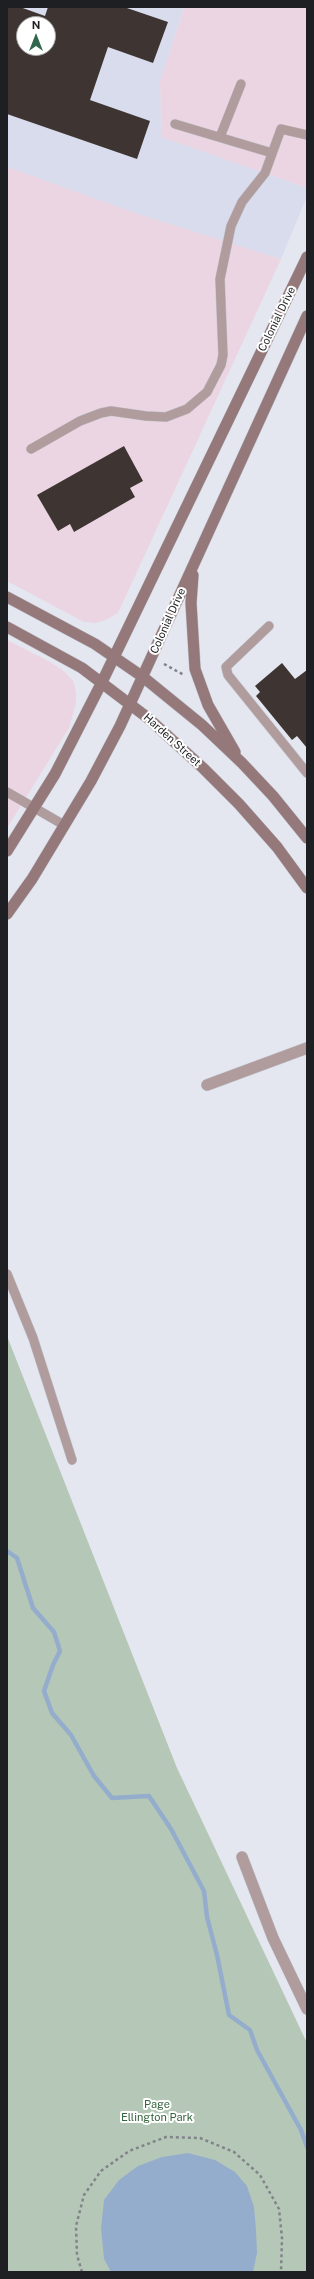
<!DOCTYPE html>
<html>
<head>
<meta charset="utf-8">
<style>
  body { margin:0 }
  #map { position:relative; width:314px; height:2279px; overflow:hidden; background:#e4e6f0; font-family:"Public Sans",sans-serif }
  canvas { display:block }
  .frame { position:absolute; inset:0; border:8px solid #1e1f22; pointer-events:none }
  .north { position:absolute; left:16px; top:16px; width:40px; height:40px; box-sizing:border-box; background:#fff; border:1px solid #a5a5a7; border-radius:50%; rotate:0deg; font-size:11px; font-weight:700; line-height:16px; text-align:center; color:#1e1f22 }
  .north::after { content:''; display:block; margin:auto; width:14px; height:18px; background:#31674d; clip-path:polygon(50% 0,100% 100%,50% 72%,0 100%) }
</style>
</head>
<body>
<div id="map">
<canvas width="314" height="2279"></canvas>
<div class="frame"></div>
<div class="north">N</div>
</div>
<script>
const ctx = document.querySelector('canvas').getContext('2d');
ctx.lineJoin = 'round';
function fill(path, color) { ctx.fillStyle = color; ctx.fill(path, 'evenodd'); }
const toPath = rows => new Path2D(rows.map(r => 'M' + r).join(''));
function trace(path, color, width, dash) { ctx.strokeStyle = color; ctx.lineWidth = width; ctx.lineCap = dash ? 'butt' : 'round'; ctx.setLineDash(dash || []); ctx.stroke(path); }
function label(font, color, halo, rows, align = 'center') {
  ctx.font = font + ' "Public Sans",sans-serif'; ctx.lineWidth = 4; ctx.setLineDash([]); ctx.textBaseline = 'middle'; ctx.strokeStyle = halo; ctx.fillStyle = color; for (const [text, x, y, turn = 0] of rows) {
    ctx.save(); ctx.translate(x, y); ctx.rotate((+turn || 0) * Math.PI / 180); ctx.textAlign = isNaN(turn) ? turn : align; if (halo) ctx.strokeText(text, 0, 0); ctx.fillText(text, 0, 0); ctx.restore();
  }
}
const commercial = toPath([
  [184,7,307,7,307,188,161,137,160,81],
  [7,164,281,259,118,613,106,620,95,623,84,622,7,581],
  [7,640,52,663,65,672,73,681,76,692,76,703,69,728,7,828]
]);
const built = toPath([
  [7,7,184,7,160,81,161,137,307,188,307,196,281,259,141,215,7,167],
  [24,24,48,24,48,48,24,48]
]);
const green = toPath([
  [7,1336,177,1768,307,2043,307,2272,8,2272]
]);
const water = toPath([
  [188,2153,215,2160,235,2172,247,2186,254,2207,256,2230,257,2253,253,2272,111,2272,104,2259,101,2228,104,2200,119,2180,138,2166,162,2157]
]);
const stream = toPath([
  [7,1551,17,1558,33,1608,54,1632,60,1651,53,1665,44,1691,52,1713,71,1735,94,1776,112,1798,149,1796,171,1829,204,1891,207,1917,217,1955,229,2015,250,2030,257,2050,301,2130,307,2147]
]);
const building = toPath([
  [7,7,20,7,45,16,48,7,124,7,168,22,153,63,108,47,90,100,150,121,137,159,7,114],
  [24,24,48,24,48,48,24,48],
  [124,446,143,481,130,488,135,497,74,532,70,524,58,531,37,495],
  [282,663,295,679,307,670,307,748,297,736,292,740,256,696,260,692,255,686]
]);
const path = toPath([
  [164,664,184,675],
  [82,2272,77,2255,76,2226,84,2195,101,2171,129,2151,166,2137,200,2138,234,2152,260,2175,279,2209,282,2238,281,2272]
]);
const service = toPath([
  [175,124,272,153],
  [220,137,241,84],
  [31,449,80,421,101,413,111,411,146,416,166,417,187,409,207,392,221,365,223,355,220,279,231,226,242,202,265,173,281,129,307,135],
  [269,626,226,667,228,675,307,773],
  [7,792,64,825],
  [7,1274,33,1338,72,1460]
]);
const minor = toPath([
  [207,1085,307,1048],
  [242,1857,273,1938,307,2009]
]);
const secondary = toPath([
  [193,575,191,603,195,669,208,705,235,752],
  [7,597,95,644,143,677,202,725,242,763,273,796,307,838],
  [7,627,82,668,148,718,203,768,239,804,277,847,307,888],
  [7,851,55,774,102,682,307,257],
  [7,914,32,879,91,781,120,726,307,316]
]);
const streetNames = [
  ["Colonial Drive",277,319,-64],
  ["Colonial Drive",168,621,-66],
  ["Harden Street",172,740,42]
];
const parkNames = [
  ["Page",157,2105],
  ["Ellington Park",157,2118]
];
fill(commercial, '#ecd5e2');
fill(built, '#d8dced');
fill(green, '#b5c8b7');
fill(water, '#95adcc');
trace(stream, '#95adcc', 4.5);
fill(building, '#3e3532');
trace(service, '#c0c2cb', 10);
trace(minor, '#c0c2cb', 12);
trace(secondary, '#c0c2cb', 12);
trace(path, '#82848a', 2.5, [3, 3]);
trace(service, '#b09c9d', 9);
trace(minor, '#b09c9d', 11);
trace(secondary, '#94787a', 11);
label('11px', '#1e1f22', '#fff', streetNames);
label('11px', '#34643d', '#fff', parkNames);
</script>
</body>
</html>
